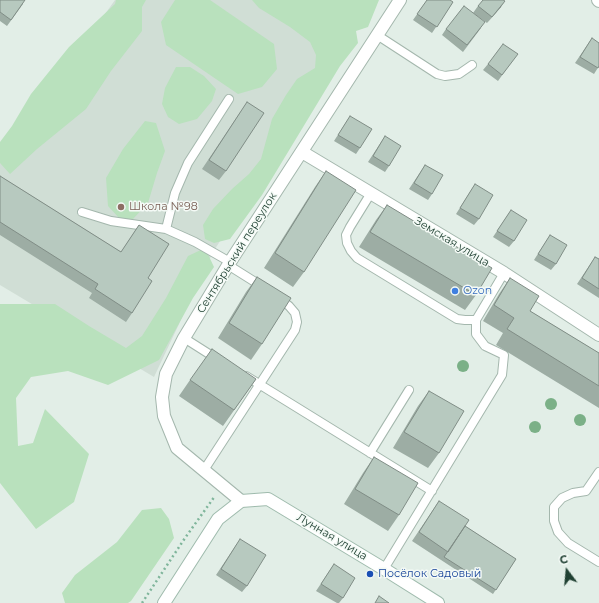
<!DOCTYPE html>
<html>
<head>
<meta charset="utf-8">
<style>
  body { margin:0 }
  #map { position:relative; width:599px; height:603px; overflow:hidden; background:#e2eee7; font-family:Montserrat,sans-serif }
  canvas { display:block }
  .north { position:absolute; left:547px; top:551px; width:40px; height:40px; -webkit-text-stroke:3px #f4faf6; paint-order:stroke; rotate:344deg; font-size:11px; font-weight:700; line-height:16px; text-align:center; color:#204133 }
  .north::after { content:''; display:block; margin:auto; width:14px; height:18px; background:#204133; clip-path:polygon(50% 0,100% 100%,50% 72%,0 100%) }
</style>
</head>
<body>
<div id="map">
<canvas width="599" height="603"></canvas>
<div class="north">С</div>
</div>
<script>
const ctx = document.querySelector('canvas').getContext('2d');
ctx.lineJoin = 'round';
function fill(path, color) { ctx.fillStyle = color; ctx.fill(path, 'evenodd'); }
const toPath = rows => new Path2D(rows.map(r => 'M' + r).join(''));
function trace(path, color, width, dash) { ctx.strokeStyle = color; ctx.lineWidth = width; ctx.lineCap = dash ? 'butt' : 'round'; ctx.setLineDash(dash || []); ctx.stroke(path); }
function label(font, color, halo, rows, align = 'center') {
  ctx.font = font + ' Montserrat,sans-serif'; ctx.lineWidth = 3; ctx.setLineDash([]); ctx.textBaseline = 'middle'; ctx.strokeStyle = halo; ctx.fillStyle = color; for (const [text, x, y, turn = 0] of rows) {
    ctx.save(); ctx.translate(x, y); ctx.rotate((+turn || 0) * Math.PI / 180); ctx.textAlign = isNaN(turn) ? turn : align; if (halo) ctx.strokeText(text, 0, 0); ctx.fillText(text, 0, 0); ctx.restore();
  }
}
const built = toPath([
  [115,0,283,0,349,41,213,252,154,377,0,285,0,161]
]);
const green = toPath([
  [116,0,146,0,142,7,142,31,111,71,86,109,37,149,10,174,0,163,0,142,12,126,31,94,69,47,115,4],
  [175,0,210,0,274,44,277,69,262,87,238,94,166,45,161,22],
  [252,0,379,0,368,27,356,31,358,43,340,66,262,195,230,239,214,243,205,239,203,225,213,209,232,189,249,174,261,159,272,119,286,95,297,79,315,68,316,55,310,42,290,27,259,8],
  [176,67,190,67,204,76,216,89,212,101,197,119,179,124,168,117,162,104,165,88],
  [145,121,156,123,165,151,157,173,148,203,133,219,120,219,108,206,106,178,123,149],
  [205,248,214,267,193,298,159,360,108,385,68,371,31,377,16,398,18,446,33,443,45,409,89,454,74,502,36,529,0,483,0,304,55,304,89,326,126,348,142,336,166,298,188,256],
  [161,508,169,519,174,538,131,601,128,603,65,603,62,593,75,575,117,542,142,510]
]);
const path = toPath([
  [142,603,185,538,215,496]
]);
const lane = toPath([
  [377,35,437,74,445,76,459,74,472,65],
  [371,193,350,227,346,235,347,243,351,251,357,258,457,319,465,320,476,320],
  [82,212,111,221,166,229,195,242,230,262],
  [166,229,175,193,188,163,229,99],
  [228,265,263,287],
  [184,338,217,359],
  [246,376,432,491],
  [370,453,409,390],
  [204,470,295,330,297,322,295,313,289,306,279,298],
  [599,472,586,491,573,493,562,498,554,507,554,521,558,532,568,543,599,562],
  [384,569,502,375,504,355,485,346,476,334,476,320,504,273]
]);
const street = toPath([
  [598,0,599,1],
  [302,152,504,273,599,335],
  [241,501,177,448,164,416,162,397,166,374,184,338,230,262,400,0]
]);
const secondary = toPath([
  [164,603,218,519,241,501,268,499,384,569,438,603]
]);
const trees = [
  [463,366],
  [551,404],
  [580,420],
  [535,427]
];
const wall = toPath([
  [0,0,23,4,7,26,0,21],
  [427,0,453,2,432,33,413,20],
  [478,6,501,7,487,23,473,13],
  [481,28,463,52,442,35,446,29],
  [592,38,599,66,594,74,575,63],
  [513,60,498,81,483,70,488,64],
  [241,111,226,171,219,180,202,169],
  [350,116,360,148,356,154,334,141],
  [385,136,389,166,385,172,368,162],
  [425,165,432,194,428,200,409,189],
  [326,171,304,272,293,287,264,268,315,187],
  [0,176,121,252,139,225,148,278,132,313,126,322,89,298,92,293,0,235],
  [475,184,479,219,474,225,456,214],
  [387,205,476,295,465,310,359,247,376,220],
  [511,210,514,241,509,247,493,237],
  [550,235,556,264,551,270,534,260],
  [595,257,599,259,599,298,577,284],
  [257,277,262,344,251,360,218,338,246,292],
  [510,278,530,311,599,353,599,408,496,345,503,333,483,321,499,294],
  [256,379,223,426,179,396,190,380],
  [429,391,439,453,428,468,393,448,418,406],
  [374,457,399,515,388,531,344,504,363,473],
  [439,501,465,526,516,559,493,594,412,541],
  [236,545,247,586,242,592,216,575],
  [334,564,343,598,339,603,337,603,316,591]
]);
const shadedWall = toPath([
  [505,1,501,7,487,23,492,17]
]);
const building = toPath([
  [0,0,25,0,11,20,0,12,0,0],
  [427,0,450,0,453,2,437,27,417,14,427,0],
  [483,0,503,0,505,1,492,17,478,6,483,0],
  [464,6,485,22,467,45,446,29,464,6],
  [592,38,599,43,599,66,598,68,580,57,592,38],
  [503,44,518,54,502,75,488,64,503,44],
  [247,102,264,113,226,171,209,160,247,102],
  [350,116,372,129,360,148,338,135,350,116],
  [385,136,401,146,389,166,373,156,385,136],
  [425,165,443,175,432,194,414,183,425,165],
  [326,171,356,190,304,272,275,253,326,171],
  [0,176,121,252,139,225,169,244,148,278,152,281,132,313,95,289,98,284,0,222,0,176],
  [475,184,493,195,479,219,460,208,475,184],
  [387,205,492,268,476,295,370,232,387,205],
  [511,210,527,220,514,241,497,231,511,210],
  [550,235,567,245,556,264,538,254,550,235],
  [595,257,599,259,599,289,582,278,595,257],
  [257,277,291,298,262,344,229,323,257,277],
  [510,278,539,296,530,311,599,353,599,386,507,329,514,318,494,305,510,278],
  [212,349,256,379,234,410,190,380,212,349],
  [429,391,464,411,439,453,404,432,429,391],
  [374,457,418,483,399,515,355,489,374,457],
  [439,501,469,520,448,552,419,532,439,501],
  [465,526,516,559,496,590,444,557,465,526],
  [240,539,266,555,247,586,221,569,240,539],
  [334,564,355,578,343,598,321,584,334,564],
  [379,596,389,603,375,603,379,596]
]);
const markers = [
  [121,207,4,"#8d6e63"],
  [455,291,4,"#3f7fe0"],
  [370,574,4,"#1a4fb4"]
];
const educationNames = [
  ["Школа №98",129,207]
];
const streetNames = [
  ["Земская улица",452,242,31],
  ["Сентябрьский переулок",237,253,-58],
  ["Лунная улица",332,537,31]
];
const shopNames = [
  ["Ozon",463,291]
];
const transitNames = [
  ["Посёлок Садовый",378,574]
];
fill(built, '#d0ded5');
fill(green, '#b9e1bd');
trace(lane, '#a4b7ad', 10);
trace(street, '#a4b7ad', 14);
trace(secondary, '#9fbbad', 14);
trace(path, '#7fb59b', 2.5, [2, 3]);
trace(lane, '#fff', 8);
trace(street, '#fff', 12);
trace(secondary, '#fff', 12);
ctx.fillStyle = '#7bb087';
for (const [x, y] of trees) { ctx.beginPath(); ctx.arc(x, y, 6, 0, 2 * Math.PI); ctx.fill(); }
fill(wall, '#9dada4');
fill(shadedWall, '#808d86');
fill(building, '#b7c9bf');
trace(building, '#808d86', 1);
for (const [x, y, r, color] of markers) { const dot = new Path2D(); dot.arc(x, y, r, 0, 2 * Math.PI); ctx.fillStyle = color; ctx.fill(dot); trace(dot, '#f4faf6', 1.5); }
label('11px', '#785e54', '#f4faf6', educationNames, 'left');
label('11px', '#204133', '#f4faf6', streetNames);
label('11px', '#366cbe', '#f4faf6', shopNames, 'left');
label('11px', '#164399', '#f4faf6', transitNames, 'left');
</script>
</body>
</html>
